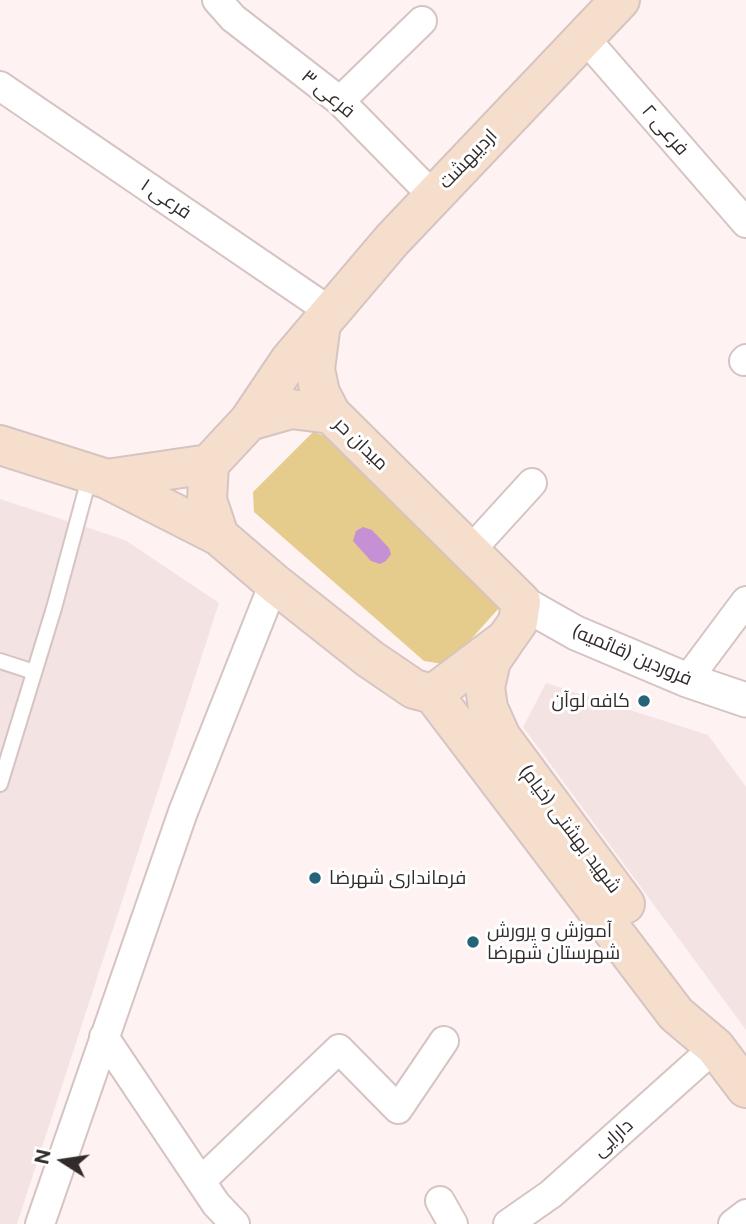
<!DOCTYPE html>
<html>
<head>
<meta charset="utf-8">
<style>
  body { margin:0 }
  #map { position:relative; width:746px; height:1224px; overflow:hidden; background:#fef3f2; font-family:"Public Sans",sans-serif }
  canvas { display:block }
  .north { position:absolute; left:28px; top:1126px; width:70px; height:70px; -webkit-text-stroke:5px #fff; paint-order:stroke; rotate:282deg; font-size:19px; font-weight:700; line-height:28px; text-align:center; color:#322b2b }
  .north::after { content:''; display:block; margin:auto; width:24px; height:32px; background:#322b2b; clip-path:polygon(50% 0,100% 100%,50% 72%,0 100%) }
</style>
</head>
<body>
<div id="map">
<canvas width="746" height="1224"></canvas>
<div class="north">N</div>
</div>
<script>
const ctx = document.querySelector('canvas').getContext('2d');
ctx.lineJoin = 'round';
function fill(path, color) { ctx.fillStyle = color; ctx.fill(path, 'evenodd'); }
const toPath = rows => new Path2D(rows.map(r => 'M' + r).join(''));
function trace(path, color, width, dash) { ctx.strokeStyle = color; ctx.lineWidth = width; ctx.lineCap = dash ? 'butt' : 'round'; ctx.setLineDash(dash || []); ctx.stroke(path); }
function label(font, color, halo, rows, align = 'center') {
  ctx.font = font + ' "Public Sans",Cairo,sans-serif'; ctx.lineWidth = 6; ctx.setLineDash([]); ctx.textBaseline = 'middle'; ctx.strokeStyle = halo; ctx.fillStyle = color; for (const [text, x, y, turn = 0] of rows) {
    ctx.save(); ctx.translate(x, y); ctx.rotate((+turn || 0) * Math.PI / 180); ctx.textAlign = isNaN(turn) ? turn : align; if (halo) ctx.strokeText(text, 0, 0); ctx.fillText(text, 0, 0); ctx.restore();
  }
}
const built = toPath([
  [0,499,125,540,219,603,17,1224,0,1224],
  [546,683,708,735,746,787,746,1030,523,727]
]);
const green = toPath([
  [313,432,330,437,499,608,448,665,424,661,254,512,253,492]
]);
const water = toPath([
  [363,527,372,530,389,548,391,554,386,561,380,564,371,561,353,541,356,531]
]);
const service = toPath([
  [0,661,34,672],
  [0,784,54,608,90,475]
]);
const minor = toPath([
  [217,0,233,18,340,101,433,196],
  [584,37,746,223],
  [0,86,331,312],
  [340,101,422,21],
  [744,361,746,359],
  [470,551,532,483],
  [687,680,746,601],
  [104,1037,216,1204,235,1224],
  [201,1181,339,1049,398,1109,444,1041],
  [440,1201,453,1224],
  [40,1224,183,812,274,583],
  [508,1224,551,1194,715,1047],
  [733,1224,746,1214]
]);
const tertiary = toPath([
  [521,602,576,633,687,680,746,700]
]);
const secondary = toPath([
  [321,323,315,369,320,393,331,414],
  [291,409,331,414,521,602,518,622,506,639,433,694,414,689,370,659,274,583,219,536,207,500,209,464,249,421,291,409],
  [249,421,290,360,392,240,620,0],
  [0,445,107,479,219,536],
  [107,479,209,464],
  [504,642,491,661,485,687,488,708,501,737,625,904],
  [433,694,676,1014,715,1047,746,1088]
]);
const markers = [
  [644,701,7,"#236478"],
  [315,878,7,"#236478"],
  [473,942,7,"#236478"]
];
const streetNames = [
  ["فرعی ۳",328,94,40],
  ["فرعی ۲",665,130,49],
  ["اردیبهشت",468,159,-46],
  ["فرعی ۱",166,199,34],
  ["میدان حر",361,444,44],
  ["فروردین (قائمیه)",632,655,23],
  ["شهید بهشتی (خیام)",570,829,53],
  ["دارایی",613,1138,-42]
];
const poiNames = [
  ["کافه لوآن",630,701,"right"],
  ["فرمانداری شهرضا",329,878],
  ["آموزش و پرورش",487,931],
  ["شهرستان شهرضا",487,953]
];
fill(built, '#f3e3e2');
fill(green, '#e5cb8c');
fill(water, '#c690d4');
trace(service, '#d5c4c2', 18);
trace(minor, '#d5c4c2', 32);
trace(tertiary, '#d5c4c2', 37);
trace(secondary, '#d5c4c2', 42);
trace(service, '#fff', 14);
trace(minor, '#fff', 28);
trace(tertiary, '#fff', 33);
trace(secondary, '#f6decc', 38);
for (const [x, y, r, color] of markers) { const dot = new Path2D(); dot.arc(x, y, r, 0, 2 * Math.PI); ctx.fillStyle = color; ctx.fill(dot); trace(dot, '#fff', 2.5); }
label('19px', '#322b2b', '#fff', streetNames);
label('19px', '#322b2b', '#fff', poiNames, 'left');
</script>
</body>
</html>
